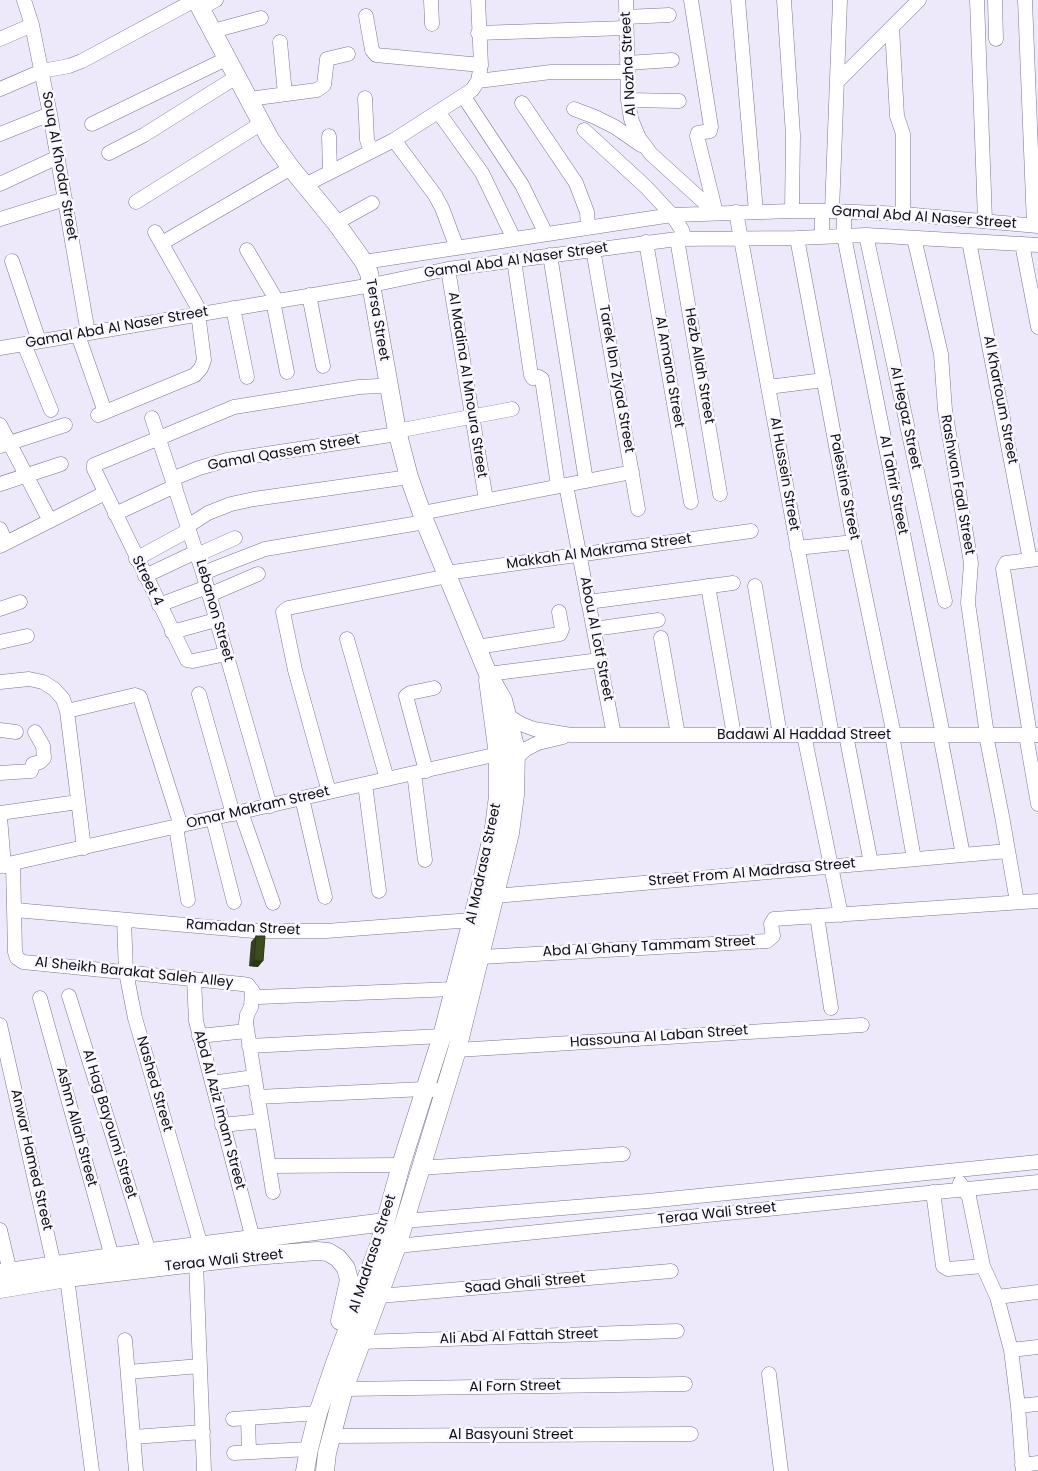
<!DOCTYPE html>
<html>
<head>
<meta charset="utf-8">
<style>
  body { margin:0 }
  canvas { display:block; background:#ede8fa }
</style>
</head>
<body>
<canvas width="1038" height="1471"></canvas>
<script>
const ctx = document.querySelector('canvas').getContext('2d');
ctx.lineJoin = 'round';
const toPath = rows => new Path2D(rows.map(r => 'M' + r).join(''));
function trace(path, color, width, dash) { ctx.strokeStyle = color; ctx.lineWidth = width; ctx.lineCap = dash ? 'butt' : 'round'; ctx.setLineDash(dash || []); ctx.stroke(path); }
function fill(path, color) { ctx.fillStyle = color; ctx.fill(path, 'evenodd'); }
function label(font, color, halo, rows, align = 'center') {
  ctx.font = font + ' Poppins,sans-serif'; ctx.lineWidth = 5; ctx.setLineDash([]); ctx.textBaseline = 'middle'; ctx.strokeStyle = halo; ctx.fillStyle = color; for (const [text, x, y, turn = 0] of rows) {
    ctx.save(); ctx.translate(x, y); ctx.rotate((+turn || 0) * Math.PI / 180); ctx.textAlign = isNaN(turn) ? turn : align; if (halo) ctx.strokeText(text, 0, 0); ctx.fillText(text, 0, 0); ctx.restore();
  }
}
const minor = toPath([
  [24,0,32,25,50,114,88,333],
  [431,0,432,24],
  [626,0,628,100,631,119,639,138,651,154,716,213],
  [691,0,711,127,710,131,698,133,697,136,716,213],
  [738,0,756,212],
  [784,0,793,135,792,211],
  [977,0,985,220],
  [995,0,996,39],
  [1025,0,1034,225],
  [201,8,216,0],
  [366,16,372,50,376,55,481,65],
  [626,17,669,15],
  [892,27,897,116,903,134,903,214],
  [213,31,261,18],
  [478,33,626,28],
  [0,39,32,25],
  [280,42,285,94],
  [627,63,672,60],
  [478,81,551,72,628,72],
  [837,82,919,0],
  [0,89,42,71,69,66,82,61,195,0],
  [464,97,522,185,546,234],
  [365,98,367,140,371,151],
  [249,99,317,90,324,85,327,59,348,54],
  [628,100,679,101],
  [522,103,576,183,587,212,588,228],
  [574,109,595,117,615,127,641,145],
  [439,113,482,173,514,239],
  [92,124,228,58],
  [584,130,646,187,672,215,682,230,684,238],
  [0,134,50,114],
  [329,136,330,172],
  [394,140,435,195,442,208,457,248],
  [109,153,144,135,238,76],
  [0,184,58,157],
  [305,185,394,140,472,90,478,81,481,65,478,0],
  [136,202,262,123],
  [822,211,822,237],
  [832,211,840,0],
  [736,212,832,735],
  [844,212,844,236,943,735],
  [0,219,65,199],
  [336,223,372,203],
  [155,232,201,313],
  [866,235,945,601],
  [797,238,854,542,894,735],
  [914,238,941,354,945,410,971,563,968,603,987,735],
  [677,239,720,494],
  [969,241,1030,560],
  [646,242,691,502],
  [162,243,291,168],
  [1022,244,1038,327],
  [593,249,638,509],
  [247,250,277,301],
  [550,255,586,481],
  [514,260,531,375,533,378,539,377,542,379,558,486],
  [12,261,39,341],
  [364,262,672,215,792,211,832,211,903,214,1038,226],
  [448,269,486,500],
  [309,295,323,366],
  [273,301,287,372],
  [233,308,247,377],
  [78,335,105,412],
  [24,344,51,410],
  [0,348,372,285,448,269,677,239,797,238,866,235,1038,245],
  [768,387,824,380],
  [98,415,195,375,201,368,204,360,198,313],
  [152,418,203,573,270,806],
  [0,425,50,521],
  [397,431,512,409],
  [0,446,65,425],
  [172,479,199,468,227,460,397,434],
  [0,484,61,464],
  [566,485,614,735],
  [422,513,632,472],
  [115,514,175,486],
  [188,526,208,513,231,504,254,499,409,477],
  [0,529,6,543],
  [0,546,105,493],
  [797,548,854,542],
  [197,555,235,538],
  [136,559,189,530],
  [203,573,265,549,425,522],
  [446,573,751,531],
  [145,576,196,552],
  [708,586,734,735],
  [755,586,780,735],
  [209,595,258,574],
  [588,602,733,583],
  [159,605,207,587],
  [0,609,20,602],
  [594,629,658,620],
  [172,632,216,620],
  [661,638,678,735],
  [347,639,387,779],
  [0,642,27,636],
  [477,647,560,634,562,629,559,612],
  [226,654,193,661,187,660,186,658,94,469,94,465,234,407,359,387,379,386,388,388],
  [488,674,600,660],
  [0,682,29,679,43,682,54,689,63,699,67,711,84,848],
  [199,694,233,814],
  [67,711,135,695,140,697,181,826],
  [508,716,521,724,534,729,571,735,1038,735],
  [0,730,16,732],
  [804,735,841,915],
  [846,735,871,863],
  [892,735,914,859],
  [940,735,963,855],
  [986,735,1002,816,1017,902],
  [1026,735,1038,804],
  [1030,735,1003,569,1006,563,1038,559],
  [516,758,526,749,538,743,563,737],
  [426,771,406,696,410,693,434,688],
  [0,773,31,771,33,764,40,762,44,758,43,746,35,732],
  [414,773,425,860],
  [365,784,379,891],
  [329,792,295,670,283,612,288,608,448,576],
  [302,798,325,897],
  [241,812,273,903],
  [0,813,78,802],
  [0,817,4,866],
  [213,819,234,902],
  [176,827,188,900],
  [13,864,15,952,17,958,23,962,242,984,248,985,255,995,259,997,454,989],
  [0,866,507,752],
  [495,896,1008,851],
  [15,910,254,931,326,931,472,920],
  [817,916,831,1008],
  [124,920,126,972,135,1018,201,1246],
  [481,957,767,941,773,936,771,924,774,919,1038,901],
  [194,979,196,1021,253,1239],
  [252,990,251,1007,247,1015,246,1023,273,1192],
  [69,996,149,1252],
  [40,998,112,1257],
  [0,1025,54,1265],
  [199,1036,247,1031],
  [249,1046,442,1036],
  [457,1050,862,1025],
  [212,1083,254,1077],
  [257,1097,424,1089,444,1091],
  [222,1125,261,1121],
  [269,1166,401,1165],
  [420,1168,623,1154],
  [960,1183,969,1197,983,1266,997,1297,1011,1350,1018,1406,1023,1471],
  [933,1192,943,1266,948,1269,983,1266],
  [404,1221,648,1201,1038,1162],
  [0,1230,10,1272],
  [397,1246,1038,1182],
  [196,1263,204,1471],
  [67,1278,92,1471],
  [379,1296,671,1271],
  [997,1297,1038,1292],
  [125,1340,136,1471],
  [361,1342,677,1331],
  [1011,1350,1038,1347],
  [128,1372,200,1366],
  [769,1374,781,1471],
  [344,1389,685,1384],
  [1018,1406,1038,1404],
  [248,1418,249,1452],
  [233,1419,318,1413],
  [331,1436,691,1434],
  [133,1437,203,1432],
  [234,1453,309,1449],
  [1022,1465,1038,1463]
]);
const major = toPath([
  [196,0,270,139,291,168,336,223,364,262,369,273,397,431,409,477,425,522,488,674,503,700,516,750,515,795,510,833,457,1050,397,1246,344,1389,327,1453,325,1471],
  [0,1273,112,1257,385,1222],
  [0,1289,67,1278,254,1256,317,1251,328,1252,338,1258,346,1268,349,1280,340,1321],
  [305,1471,309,1449,318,1413,335,1363,379,1245,401,1165,442,1036,479,893,494,828,498,796,498,755,488,680]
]);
const wall = toPath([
  [256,936,258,967,249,966,251,942]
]);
const shadedWall = toPath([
  [254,960,263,961,258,967,249,966]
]);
const building = toPath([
  [256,936,265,936,263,961,254,960,256,936]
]);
const streetNames = [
  ["Al Nozha Street",629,64,-93],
  ["Souq Al Khodar Street",59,166,80],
  ["Gamal Abd Al Naser Street",924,218,4],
  ["Gamal Abd Al Naser Street",516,261,-8],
  ["Tersa Street",377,320,80],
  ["Gamal Abd Al Naser Street",117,328,-10],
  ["Hezb Allah Street",699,366,80],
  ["Al Amana Street",669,372,80],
  ["Tarek Ibn Ziyad Street",616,379,80],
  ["Al Madina Al Mnoura Street",467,385,81],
  ["Al Khartoum Street",1000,400,79],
  ["Al Hegaz Street",905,418,78],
  ["Gamal Qassem Street",284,453,-10],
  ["Al Hussein Street",784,474,80],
  ["Al Tahrir Street",893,485,79],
  ["Rashwan Fadl Street",957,485,80],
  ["Palestine Street",844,487,79],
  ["Makkah Al Makrama Street",599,552,-8],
  ["Street 4",147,581,64],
  ["Lebanon Street",214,611,74],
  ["Abou Al Lotf Street",596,639,79],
  ["Badawi Al Haddad Street",804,735],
  ["Omar Makram Street",258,808,-13],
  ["Al Madrasa Street",484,864,-78],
  ["Street From Al Madrasa Street",752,873,-5],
  ["Ramadan Street",243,928,3],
  ["Abd Al Ghany Tammam Street",649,947,-3],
  ["Al Sheikh Barakat Saleh Alley",134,973,6],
  ["Hassouna Al Laban Street",659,1037,-4],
  ["Nashed Street",154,1084,74],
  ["Abd Al Aziz Imam Street",219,1110,75],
  ["Al Hag Bayoumi Street",109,1124,73],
  ["Ashm Allah Street",76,1127,75],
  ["Anwar Hamed Street",31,1160,77],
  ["Teraa Wali Street",717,1214,-6],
  ["Al Madrasa Street",373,1254,-72],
  ["Teraa Wali Street",224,1261,-6],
  ["Saad Ghali Street",525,1284,-5],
  ["Ali Abd Al Fattah Street",519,1337,-2],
  ["Al Forn Street",515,1387,-1],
  ["Al Basyouni Street",511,1435]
];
trace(minor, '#7d7690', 15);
trace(major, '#7d7690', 19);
trace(minor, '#fff', 14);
trace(major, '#fff', 18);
fill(wall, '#34411c');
fill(shadedWall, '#2a3516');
fill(building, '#3c4c20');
trace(building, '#2a3516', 1);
label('14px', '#0f0c16', '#f9f8fe', streetNames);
</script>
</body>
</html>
